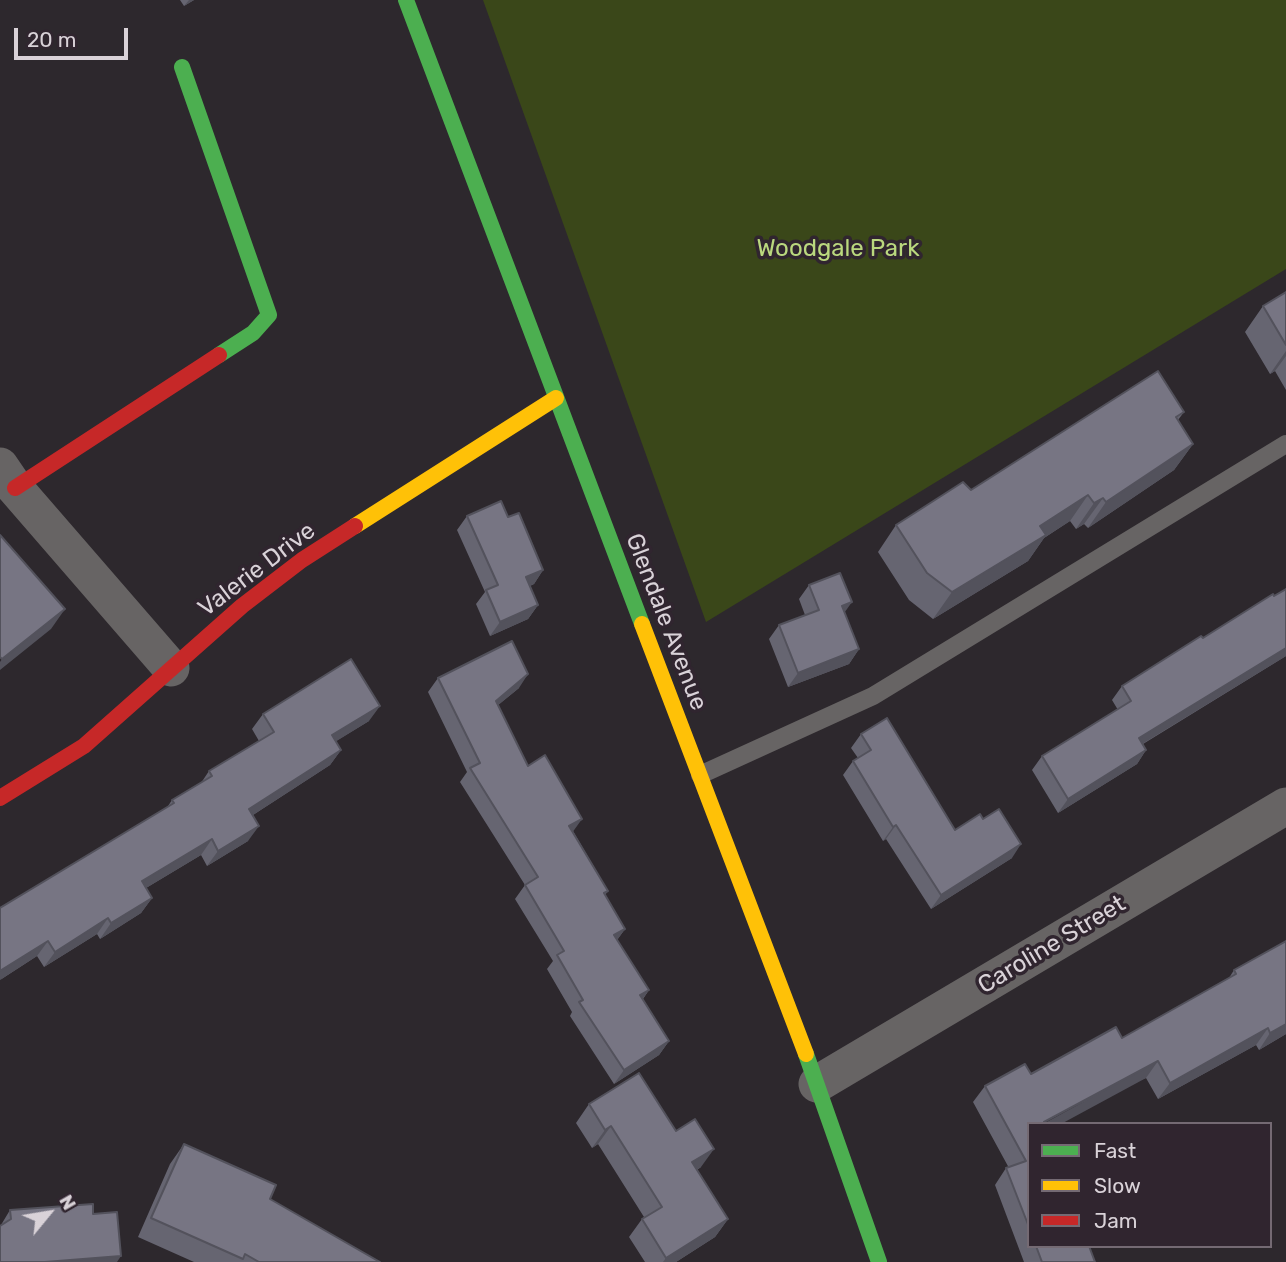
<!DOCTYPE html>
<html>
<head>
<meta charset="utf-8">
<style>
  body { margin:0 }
  #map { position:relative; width:1286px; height:1262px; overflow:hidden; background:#2d282d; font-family:Rubik,sans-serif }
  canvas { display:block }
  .legend { position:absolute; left:1027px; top:1122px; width:245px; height:126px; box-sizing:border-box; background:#30252f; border:2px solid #746a73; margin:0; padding:9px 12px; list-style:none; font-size:21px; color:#d9d2d8 }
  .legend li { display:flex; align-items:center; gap:14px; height:35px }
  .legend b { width:35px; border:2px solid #746a73 }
  .north { position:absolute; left:14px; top:1178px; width:70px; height:70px; -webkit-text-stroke:5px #30252f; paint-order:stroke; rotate:60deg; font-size:19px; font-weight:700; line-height:28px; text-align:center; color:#d9d2d8 }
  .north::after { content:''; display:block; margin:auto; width:24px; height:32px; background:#d9d2d8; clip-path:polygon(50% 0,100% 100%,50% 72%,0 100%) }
  .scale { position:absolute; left:14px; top:28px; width:114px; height:32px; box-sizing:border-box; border:4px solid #d9d2d8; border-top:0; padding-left:9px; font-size:21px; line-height:24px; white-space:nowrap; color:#d9d2d8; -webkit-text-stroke:5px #30252f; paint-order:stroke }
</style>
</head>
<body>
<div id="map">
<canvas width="1286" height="1262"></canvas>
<ul class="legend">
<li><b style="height:9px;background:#4caf50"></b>Fast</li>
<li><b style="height:9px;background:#ffc107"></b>Slow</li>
<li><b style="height:9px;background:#c62828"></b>Jam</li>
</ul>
<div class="north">N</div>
<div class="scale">20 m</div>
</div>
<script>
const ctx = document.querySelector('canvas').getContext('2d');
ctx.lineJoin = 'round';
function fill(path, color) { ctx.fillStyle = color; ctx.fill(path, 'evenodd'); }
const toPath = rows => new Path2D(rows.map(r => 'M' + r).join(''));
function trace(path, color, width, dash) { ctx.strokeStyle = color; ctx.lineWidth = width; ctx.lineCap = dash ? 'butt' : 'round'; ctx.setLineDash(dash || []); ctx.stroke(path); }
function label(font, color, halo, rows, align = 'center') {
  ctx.font = font + ' Rubik,sans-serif'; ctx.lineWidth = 7; ctx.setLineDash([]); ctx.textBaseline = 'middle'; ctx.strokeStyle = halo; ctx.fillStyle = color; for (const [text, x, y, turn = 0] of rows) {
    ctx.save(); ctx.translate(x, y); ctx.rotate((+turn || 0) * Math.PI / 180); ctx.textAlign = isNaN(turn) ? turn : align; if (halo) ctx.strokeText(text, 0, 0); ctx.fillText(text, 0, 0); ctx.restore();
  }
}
const green = toPath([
  [483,0,1286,0,1286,269,706,622]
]);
const lane = toPath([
  [700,775,873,696,1286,444]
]);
const street = toPath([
  [0,466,15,488,171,668],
  [817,1084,1286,806]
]);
const fast = toPath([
  [406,0,642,624],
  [182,67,269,315,253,333,219,355],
  [806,1054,879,1262]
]);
const slow = toPath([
  [355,526,556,398],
  [642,624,806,1054]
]);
const jam = toPath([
  [15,488,219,355],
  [0,798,84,746,242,606,302,560,355,526]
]);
const wall = toPath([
  [180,0,194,0,184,6],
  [1286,292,1286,390,1275,371,1270,374,1245,332,1263,306],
  [1184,412,1178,420,1193,444,1174,470,1088,528,1084,524,1076,529,1070,521,1044,538,1028,561,933,619,909,600,878,552,896,525,971,490],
  [467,516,508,517,543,570,534,584,530,586,538,605,528,619,490,636,476,604,485,592,457,530],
  [809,585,844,613,859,649,849,664,788,687,769,639,779,625,805,615,799,599],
  [1286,589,1286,656,1143,744,1146,750,1137,764,1058,813,1032,770,1042,756,1118,710,1112,700,1122,686],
  [438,678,519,688,498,705,528,766,573,831,608,891,605,895,625,929,617,940,649,990,643,999,669,1041,659,1055,614,1084,570,1016,572,1012,547,969,553,961,515,899,525,885,460,782,467,772,428,692],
  [263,714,369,721,336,741,341,750,330,765,253,815,248,841,207,866,201,855,146,888,152,898,141,913,100,939,97,934,44,967,37,956,0,980,168,806,172,800,201,783,209,771,259,741,252,729],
  [861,734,955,830,1012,858,931,909,886,839,883,841,843,775,853,761,858,758,851,748],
  [1234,970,1286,1034,1259,1050,1256,1045,1158,1099,1146,1078,1029,1124,1029,1246,1089,1246,1095,1262,1024,1262,995,1185,1006,1168,1009,1168,973,1102,985,1086,1031,1074,1122,1038,1229,978],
  [589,1104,676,1131,701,1167,697,1170,728,1219,715,1237,676,1262,645,1262,629,1237,642,1219,644,1217,598,1144,592,1148,576,1123],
  [184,1144,270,1199,380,1262,194,1262,138,1237,170,1164],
  [93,1204,1,1225,10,1210]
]);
const shadedWall = toPath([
  [189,0,194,0,184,6],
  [1286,351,1286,356,1275,371,1270,374],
  [1193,444,1174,470,1088,528,1106,502],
  [1088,495,1070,521,1044,538,1028,561,933,619,952,592,1040,526],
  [1103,498,1084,524,1076,529,1094,503],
  [543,570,534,584,516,591,526,577],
  [852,602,842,616,842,606],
  [538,605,528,619,490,636,500,622],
  [65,609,51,629,0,670,0,662,2,659],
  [1286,648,1286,656,1129,752,1139,738],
  [859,649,849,664,788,687,798,673],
  [528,674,519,688,486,715,496,701],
  [380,706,369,721,322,750,332,735],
  [341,750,330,765,239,824,249,809],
  [1146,750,1137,764,1058,813,1068,799],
  [582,819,572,833,569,826],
  [896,825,886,839,883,841,893,827],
  [259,826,248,841,207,866,218,851],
  [212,839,201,855,131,897,142,881],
  [1021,844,1012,858,931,909,941,895],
  [152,898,141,913,100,939,111,923],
  [108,918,97,934,44,967,55,952],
  [625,929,615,943,614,935],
  [48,941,37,956,0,980,0,971],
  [649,990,639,1004,640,995],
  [1286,1024,1286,1034,1259,1050,1270,1033],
  [1268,1028,1256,1045,1158,1099,1170,1083],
  [669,1041,659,1055,614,1084,624,1070],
  [1158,1061,1146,1078,1061,1124,1043,1124],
  [611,1126,598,1144,592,1148,605,1130],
  [714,1149,701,1167,679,1181,692,1162],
  [728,1219,715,1237,676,1262,663,1262,666,1258],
  [121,1256,117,1262,45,1262]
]);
const building = toPath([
  [1286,292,1286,345,1263,306,1286,292],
  [1158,371,1184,412,1176,417,1193,444,1106,502,1103,498,1094,503,1088,495,1040,526,1046,535,952,592,927,573,896,525,963,482,971,490,1158,371],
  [501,501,508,517,519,513,543,570,526,577,538,605,500,622,486,590,498,585,467,516,501,501],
  [0,535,65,609,2,659,0,657,0,535],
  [840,573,852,602,842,606,859,649,798,673,779,625,819,610,809,585,840,573],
  [1286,589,1286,648,1139,738,1146,750,1068,799,1042,756,1131,701,1122,686,1201,636,1203,638,1273,594,1274,596,1286,589],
  [512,641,528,674,496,701,528,766,545,755,582,819,569,826,608,891,604,893,625,929,614,935,649,990,640,995,669,1041,624,1070,579,1002,583,1000,557,955,564,951,525,885,538,877,470,768,480,763,438,678,512,641],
  [351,659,380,706,332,735,341,750,249,809,259,826,218,851,212,839,142,881,152,898,111,923,108,918,55,952,48,941,0,971,0,908,174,803,172,800,212,776,209,771,274,732,263,714,351,659],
  [887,718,955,830,980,814,983,819,999,809,1021,844,941,895,896,825,893,827,853,761,871,750,861,734,887,718],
  [1286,941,1286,1024,1270,1033,1268,1028,1170,1083,1158,1061,1044,1122,1044,1124,1029,1124,1029,1227,1006,1168,1026,1161,985,1086,1025,1064,1031,1074,1116,1027,1122,1038,1236,974,1234,970,1286,941],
  [639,1073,676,1131,695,1119,714,1149,692,1162,728,1219,666,1258,642,1219,662,1207,611,1126,605,1130,589,1104,639,1073],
  [184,1144,276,1185,270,1199,380,1262,259,1262,245,1254,243,1259,151,1218,184,1144],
  [93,1204,93,1214,117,1212,121,1256,45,1262,0,1262,0,1226,11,1219,10,1210,93,1204],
  [1036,1246,1089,1246,1095,1262,1042,1262,1036,1246]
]);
const parkNames = [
  ["Woodgale Park",838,249]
];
const streetNames = [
  ["Valerie Drive",257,570,-37],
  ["Glendale Avenue",666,622,69],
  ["Caroline Street",1052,945,-31]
];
fill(green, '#3a4719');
trace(lane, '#676464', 18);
trace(street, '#676464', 37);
trace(fast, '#4caf50', 16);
trace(slow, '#ffc107', 16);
trace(jam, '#c62828', 16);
fill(wall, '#666571');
fill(shadedWall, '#53525c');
fill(building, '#777583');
trace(building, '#53525c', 2);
label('24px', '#bad87e', '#30252f', parkNames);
label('24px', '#d9d2d8', '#30252f', streetNames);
</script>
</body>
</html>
